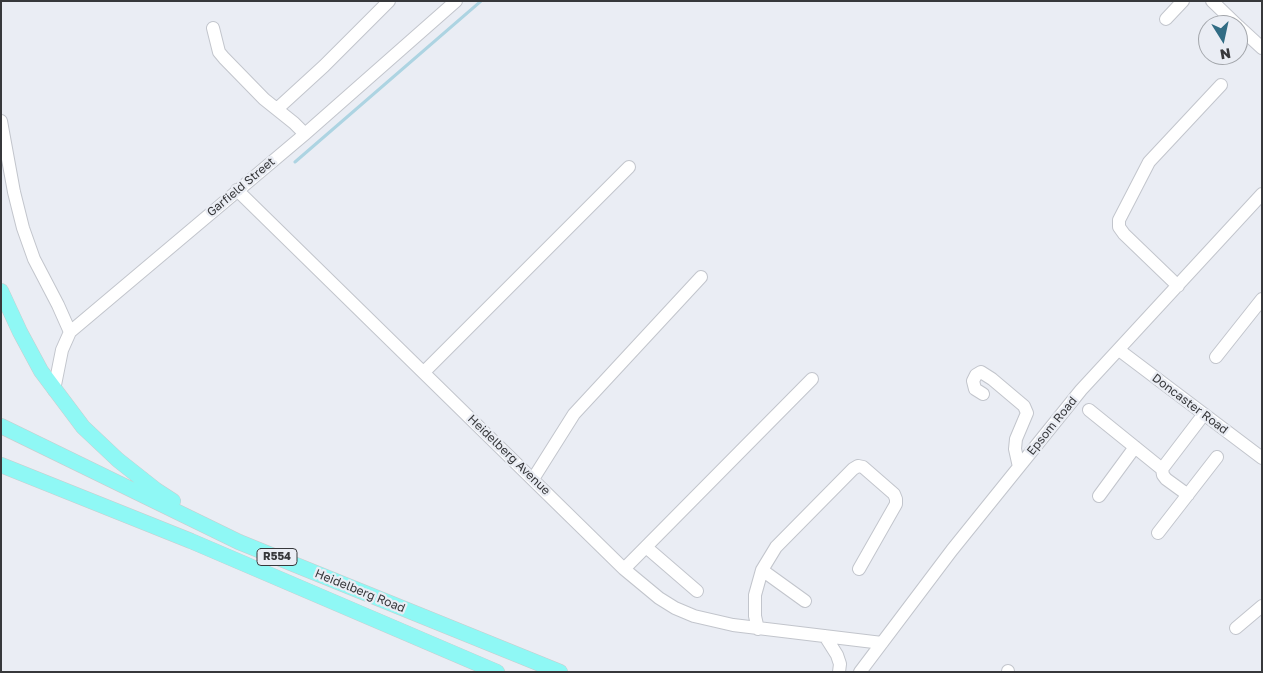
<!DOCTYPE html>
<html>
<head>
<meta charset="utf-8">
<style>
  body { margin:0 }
  #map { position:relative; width:1263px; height:673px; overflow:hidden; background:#eaedf4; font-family:"Golos Text",sans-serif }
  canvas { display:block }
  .frame { position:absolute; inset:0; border:2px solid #37383b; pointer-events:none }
  .north { position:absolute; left:1198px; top:15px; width:50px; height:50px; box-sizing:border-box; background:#eaedf4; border:1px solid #a2a5aa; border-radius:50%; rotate:170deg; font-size:14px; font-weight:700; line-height:20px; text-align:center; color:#37383b }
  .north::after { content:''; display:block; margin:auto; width:18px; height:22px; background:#316c84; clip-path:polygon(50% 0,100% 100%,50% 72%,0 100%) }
</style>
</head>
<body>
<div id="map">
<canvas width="1263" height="673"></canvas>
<div class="frame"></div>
<div class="north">N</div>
</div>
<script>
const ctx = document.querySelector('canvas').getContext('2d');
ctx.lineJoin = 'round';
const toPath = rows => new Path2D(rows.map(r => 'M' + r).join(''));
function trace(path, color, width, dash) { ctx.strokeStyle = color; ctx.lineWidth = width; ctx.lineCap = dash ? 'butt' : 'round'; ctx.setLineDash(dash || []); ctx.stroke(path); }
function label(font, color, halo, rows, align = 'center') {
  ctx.font = font + ' "Golos Text",sans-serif'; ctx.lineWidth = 4.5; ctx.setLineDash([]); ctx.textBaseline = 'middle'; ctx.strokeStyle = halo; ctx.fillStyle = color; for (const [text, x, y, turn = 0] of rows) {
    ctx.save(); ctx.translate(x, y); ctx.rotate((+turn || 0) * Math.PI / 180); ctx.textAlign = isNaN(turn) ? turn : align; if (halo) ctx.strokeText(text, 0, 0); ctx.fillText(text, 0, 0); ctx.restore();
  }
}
const stream = toPath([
  [295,162,481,1]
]);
const minor = toPath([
  [1212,1,1237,25],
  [1166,19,1183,1],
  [1238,26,1262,48],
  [213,28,219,52,224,58,264,99,294,123,305,134],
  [277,109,324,66,389,1],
  [1,121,14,192,23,228,34,259,58,305,70,332],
  [237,190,624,569,659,598,675,608,694,616,733,625,882,643],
  [1178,286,1124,234,1119,227,1119,220,1149,162,1221,85],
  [1119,350,1262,458],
  [1216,357,1262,299],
  [424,372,629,167],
  [54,390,62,350,70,332,305,134,456,1],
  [983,394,975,389,973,381,976,375,981,372,992,379,1024,406,1027,413,1016,439,1015,449,1019,467],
  [1089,410,1162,469],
  [533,479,574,414,701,277],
  [1188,495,1166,479,1163,475,1162,469,1204,414],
  [1099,496,1135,447],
  [1158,533,1217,457],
  [646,547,697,591],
  [624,569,812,379],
  [762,570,805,601],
  [1236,628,1262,606],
  [758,629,755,616,755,595,762,570,776,547,853,469,858,466,863,467,894,494,896,499,896,504,859,569],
  [825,636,837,655,840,664,839,672],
  [1008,671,1008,672],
  [860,672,952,550,1081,390,1262,194]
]);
const major = toPath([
  [1,291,20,332,41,371,83,427,118,460,156,490,173,501],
  [1,426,239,542,560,672],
  [1,465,191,541,497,672]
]);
const shields = [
  [277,557,40]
];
const shieldNames = [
  ["R554",277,557]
];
const streetNames = [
  ["Garfield Street",241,187,-40],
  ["Doncaster Road",1190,404,37],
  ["Epsom Road",1052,426,-51],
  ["Heidelberg Avenue",509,455,44],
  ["Heidelberg Road",360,591,22]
];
trace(stream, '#add4e2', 3);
trace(minor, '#c2c5cc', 14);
trace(major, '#cbcbcc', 16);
trace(minor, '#fff', 12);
trace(major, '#8ff8f5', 15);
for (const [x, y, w] of shields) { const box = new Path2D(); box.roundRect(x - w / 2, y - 8.5, w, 17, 4); ctx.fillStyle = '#eaedf4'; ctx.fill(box); trace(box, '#37383b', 1); }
label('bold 11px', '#37383b', null, shieldNames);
label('12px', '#37383b', '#eaedf4', streetNames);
</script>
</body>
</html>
